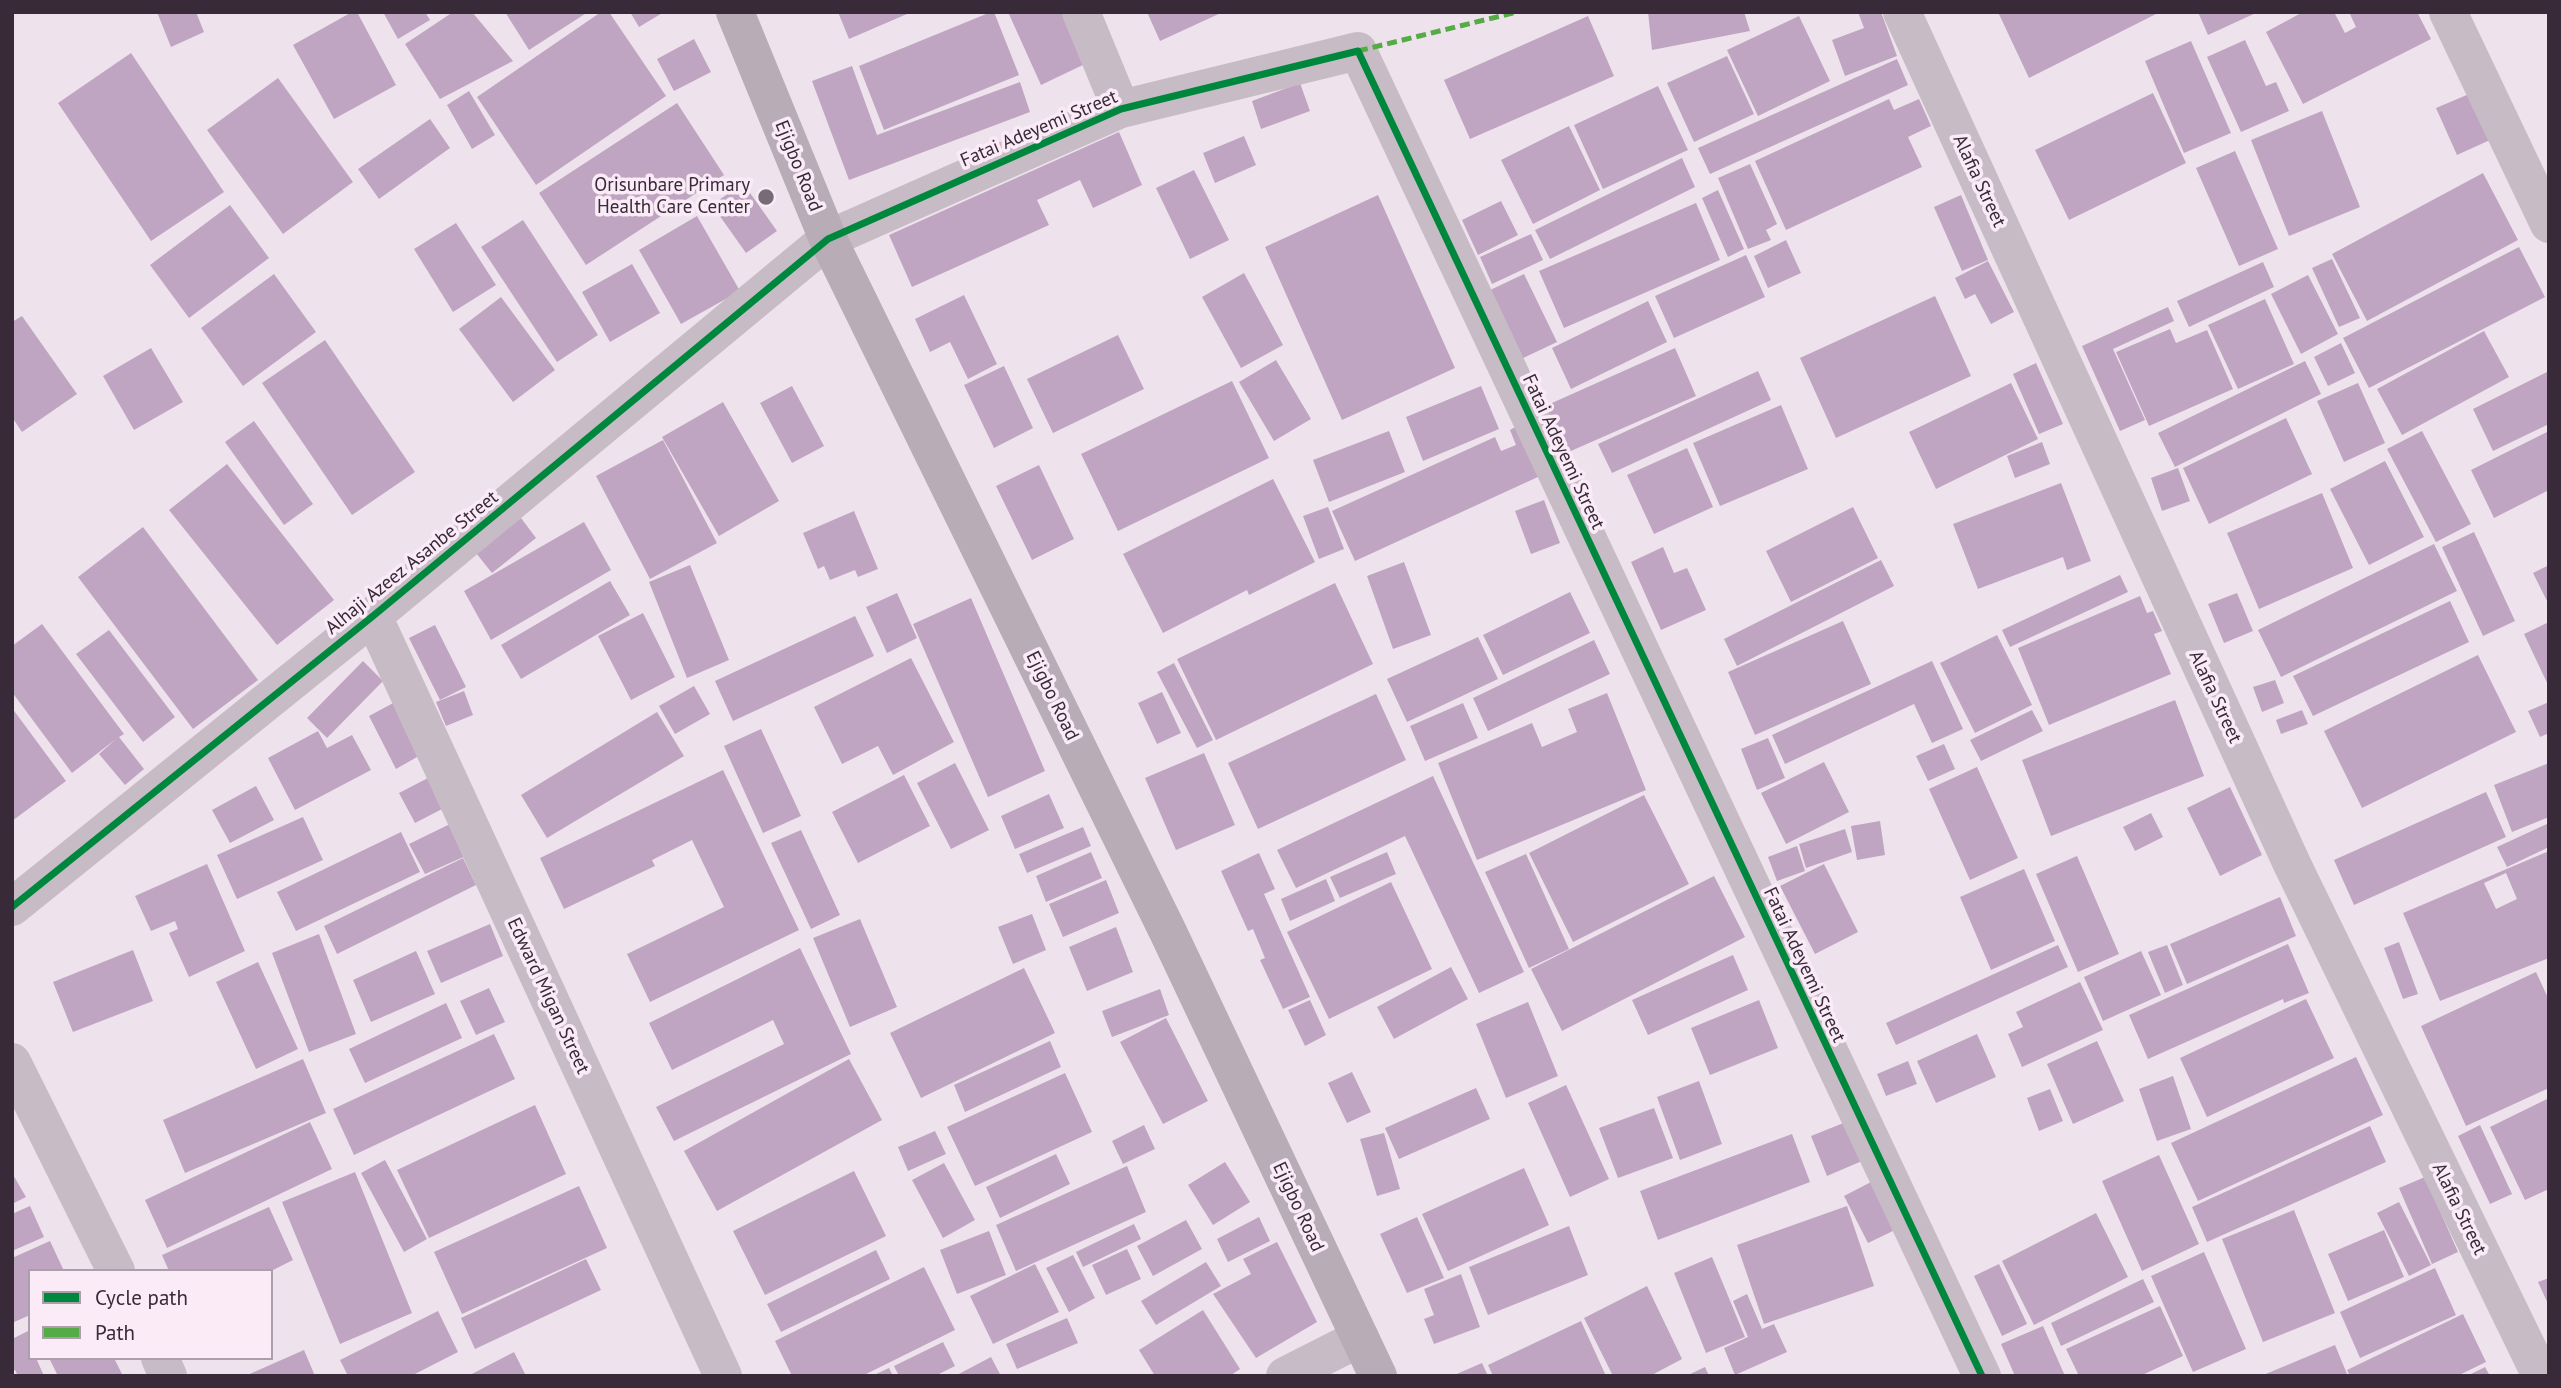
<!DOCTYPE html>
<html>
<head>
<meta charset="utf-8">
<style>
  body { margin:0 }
  #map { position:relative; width:2561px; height:1388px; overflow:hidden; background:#eee3ec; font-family:"PT Sans",sans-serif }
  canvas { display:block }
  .frame { position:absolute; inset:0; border:14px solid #382a39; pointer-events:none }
  .legend { position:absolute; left:28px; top:1269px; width:245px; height:91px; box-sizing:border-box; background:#faebf7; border:2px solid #ac9eab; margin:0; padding:9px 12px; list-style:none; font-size:21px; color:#382a39 }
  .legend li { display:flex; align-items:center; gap:14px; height:35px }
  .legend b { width:35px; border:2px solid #ac9eab }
</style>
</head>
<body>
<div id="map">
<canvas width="2561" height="1388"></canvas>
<div class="frame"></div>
<ul class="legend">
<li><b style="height:9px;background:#00873e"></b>Cycle path</li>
<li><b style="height:9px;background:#55ab46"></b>Path</li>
</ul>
</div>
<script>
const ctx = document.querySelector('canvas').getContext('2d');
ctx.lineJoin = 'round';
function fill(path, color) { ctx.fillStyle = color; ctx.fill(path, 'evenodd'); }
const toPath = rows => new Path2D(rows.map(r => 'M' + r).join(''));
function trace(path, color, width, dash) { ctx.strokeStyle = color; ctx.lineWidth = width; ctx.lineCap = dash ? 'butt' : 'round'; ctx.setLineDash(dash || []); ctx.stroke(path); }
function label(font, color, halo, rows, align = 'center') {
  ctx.font = font + ' "PT Sans",sans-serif'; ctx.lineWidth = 7; ctx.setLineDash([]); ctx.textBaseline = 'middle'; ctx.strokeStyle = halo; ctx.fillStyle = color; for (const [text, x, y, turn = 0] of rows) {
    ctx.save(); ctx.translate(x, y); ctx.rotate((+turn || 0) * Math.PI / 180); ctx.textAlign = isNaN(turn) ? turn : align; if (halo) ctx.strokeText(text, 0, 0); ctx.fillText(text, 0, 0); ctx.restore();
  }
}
const building = toPath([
  [157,12,196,12,204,32,171,47],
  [352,12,357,12,396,85,334,119,293,45],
  [383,12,425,12,430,20,398,39],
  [453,12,472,12,513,61,440,99,405,44],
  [505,12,588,12,529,50],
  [601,12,609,12,666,96,536,185,477,97],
  [630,12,664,12,639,27],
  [838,12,906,12,907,14,849,39],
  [991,12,994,12,1019,75,884,130,859,66],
  [1008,12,1065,12,1087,63,1041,85],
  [1147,12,1223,12,1160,41],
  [1648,12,1744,12,1750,31,1652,50],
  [1858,12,1881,12,1897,56,1845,76,1832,40,1864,28],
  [1998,12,2160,12,2029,78],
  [2198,12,2258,12,2208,35],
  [2303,12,2334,12,2345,33,2356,27,2349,12,2417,12,2431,39,2303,104,2266,32],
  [1588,16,1614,76,1470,139,1444,80],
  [1799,16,1830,81,1758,116,1727,50],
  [694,39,711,72,674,91,657,59],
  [2245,40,2266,86,2276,82,2289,111,2241,132,2207,57],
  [2191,41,2231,133,2184,153,2145,61],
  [131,53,224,192,151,241,58,103],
  [1727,56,1754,114,1694,142,1667,83],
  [1897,59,1908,85,1710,174,1698,148],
  [852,66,877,135,1020,82,1030,112,849,180,812,81],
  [278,78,353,182,283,234,207,130],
  [1300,83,1310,111,1261,129,1252,101],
  [1658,86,1688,150,1603,189,1574,125],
  [469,91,495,135,472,149,447,105],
  [2153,93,2186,163,2069,220,2035,150],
  [2469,94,2490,140,2457,155,2436,108],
  [1889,99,1894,110,1919,99,1931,126,1908,137,1922,167,1786,230,1755,161],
  [677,103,724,175,586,265,539,193],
  [2322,111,2360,207,2289,236,2251,140],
  [430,119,450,148,379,199,358,169],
  [1569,126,1600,190,1533,224,1501,160],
  [1119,132,1142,185,1093,208,1080,180,1037,200,1049,225,912,287,889,235],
  [1244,136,1256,165,1215,183,1203,153],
  [2235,151,2278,249,2239,266,2196,168],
  [1682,158,1695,187,1550,259,1535,230],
  [1750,164,1777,224,1766,230,1771,240,1748,249,1718,178],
  [1194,170,1229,240,1190,259,1156,188],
  [2483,173,2518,240,2367,321,2332,254],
  [743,183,777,231,746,253,712,205],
  [1718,190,1744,249,1728,257,1702,198],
  [1378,195,1455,368,1342,420,1265,247],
  [1961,195,1988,260,1962,271,1934,207],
  [1501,201,1518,235,1478,255,1462,220],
  [1696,203,1720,260,1564,328,1539,271],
  [230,205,269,258,189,318,150,265],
  [697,216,740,291,681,324,639,250],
  [523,220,598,335,557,362,481,247],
  [456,223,496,285,453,312,414,249],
  [1531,234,1543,260,1492,284,1480,257],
  [1786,240,1801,273,1768,288,1754,256],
  [2519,247,2545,297,2369,388,2343,338],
  [1746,255,1765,297,1674,338,1655,296],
  [2332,259,2360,318,2339,327,2312,268],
  [1988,261,2014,312,1991,324,1975,294,1965,299,1955,278],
  [2263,262,2274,287,2189,327,2177,301],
  [632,264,660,313,610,342,582,292],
  [1244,273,1283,345,1241,368,1202,297],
  [274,274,316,332,243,386,201,328],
  [1524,274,1557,342,1519,360,1486,292],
  [2308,275,2338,334,2301,354,2271,294],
  [964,295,997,364,968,379,950,342,930,352,915,319],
  [1935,296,1971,376,1836,438,1800,358],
  [501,297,555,370,513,402,459,329],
  [2265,299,2294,364,2238,389,2208,325],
  [1648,301,1667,342,1571,389,1552,348],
  [2168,307,2174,321,2113,349,2145,420,2120,431,2082,346],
  [22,316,77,394,22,432,12,417,12,322],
  [2170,329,2176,343,2207,330,2233,389,2149,426,2116,352],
  [2484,331,2509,377,2402,435,2377,389],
  [1118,335,1144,389,1053,433,1027,379],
  [325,340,415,472,352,515,262,383],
  [2341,343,2355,373,2328,386,2314,357],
  [151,348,183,402,134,430,103,376],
  [1675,348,1696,396,1564,454,1543,407],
  [1276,360,1311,419,1274,441,1239,382],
  [2305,361,2321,394,2175,467,2158,433],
  [2036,363,2063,424,2039,434,2013,374],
  [1004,366,1033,428,994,448,964,385],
  [1758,371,1771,400,1612,473,1598,444],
  [2549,371,2549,424,2493,451,2473,409],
  [1232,381,1269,458,1118,531,1081,454],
  [2011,383,2038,439,1936,489,1909,432],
  [2358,383,2385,443,2344,462,2317,401],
  [792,386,824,446,792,463,760,403],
  [1481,386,1499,429,1423,461,1406,417],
  [723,402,779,501,719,536,662,437],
  [1781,405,1808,469,1720,506,1693,443],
  [2286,418,2312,474,2209,524,2183,468],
  [254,421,313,504,284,525,225,442],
  [1517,426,1540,476,1355,561,1332,511,1495,437,1501,451,1516,445,1510,430],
  [1389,431,1405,472,1329,502,1313,460],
  [2422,431,2471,524,2436,542,2387,449],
  [2549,431,2549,490,2494,518,2471,470],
  [663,440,717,543,650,579,596,476],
  [2042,442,2050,464,2015,478,2007,456],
  [1687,448,1713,507,1654,534,1627,475],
  [2385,461,2424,537,2369,565,2330,489],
  [227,464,334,600,277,645,169,510],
  [1039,465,1074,539,1032,560,996,486],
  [2178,468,2190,501,2162,511,2151,478],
  [1273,479,1315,562,1249,595,1247,590,1163,633,1123,554],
  [2061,483,2091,561,2067,570,2063,557,1978,589,1953,524],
  [2322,493,2353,568,2259,609,2227,533],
  [1544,500,1560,543,1531,554,1515,511],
  [1328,507,1344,549,1319,559,1303,516],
  [1853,507,1878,558,1791,602,1766,551],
  [854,511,878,569,858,577,855,570,830,580,824,566,818,569,803,533],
  [521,518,536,538,492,573,476,553],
  [584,522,611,570,491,640,464,591],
  [143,527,258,680,193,729,78,577],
  [2474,532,2515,621,2483,636,2442,547],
  [2434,544,2457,591,2281,677,2258,630],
  [1663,547,1674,573,1687,568,1706,610,1661,630,1631,562],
  [1881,560,1894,586,1737,666,1724,639],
  [1404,562,1431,635,1393,649,1367,576],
  [690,565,729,660,687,678,649,582],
  [2549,565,2549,605,2533,573],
  [2120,575,2128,592,2010,647,2002,630],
  [610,581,630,615,521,679,501,645],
  [1335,583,1373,664,1216,740,1177,659],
  [1570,592,1590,633,1503,675,1483,635],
  [897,593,917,638,887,653,866,607],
  [2237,593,2253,631,2224,643,2208,604],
  [2140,596,2147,613,2153,611,2162,631,2154,634,2171,674,2049,725,2018,648],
  [971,598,1045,771,988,797,913,624],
  [2450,601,2469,642,2313,716,2293,676],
  [643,613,675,677,631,700,598,636],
  [855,616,874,656,733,721,715,681],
  [1843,621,1871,684,1755,735,1728,672],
  [2549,622,2549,687,2524,634],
  [42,624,124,734,119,737,144,769,125,785,99,754,116,739,72,773,12,692,12,646],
  [435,625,466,687,440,700,409,638],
  [109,630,175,717,143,742,76,654],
  [1997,635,2032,705,1975,733,1940,663],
  [1478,637,1498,679,1407,722,1387,679],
  [1594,640,1610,674,1488,731,1473,698],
  [2478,655,2516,732,2362,808,2324,731],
  [911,658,954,742,893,775,878,746,842,764,814,707],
  [363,661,383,681,327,738,307,718],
  [1932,661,1963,729,1932,743,1914,704,1785,764,1772,735],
  [1174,663,1213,740,1197,748,1157,672],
  [2275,680,2284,703,2262,712,2253,687],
  [694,686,710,714,675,734,659,706],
  [464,691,473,715,446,726,436,702],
  [1162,692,1181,733,1157,744,1138,703],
  [1607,693,1646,790,1477,860,1438,763,1532,723,1542,747,1577,732,1568,709],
  [1376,694,1406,760,1258,829,1228,763],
  [2175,700,2204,776,2051,836,2022,760],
  [397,701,424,753,396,769,369,716],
  [2549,702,2549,733,2540,737,2528,711],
  [1463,703,1478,738,1425,761,1410,726],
  [12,708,66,781,12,821],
  [2032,710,2043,731,1981,761,1970,740],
  [2302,710,2308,724,2281,734,2276,720],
  [657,712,684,756,547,838,521,795],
  [761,729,801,816,763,833,724,746],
  [318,731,327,748,352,735,371,770,295,810,268,758],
  [1768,738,1785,778,1757,790,1741,749],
  [1944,744,1955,769,1928,781,1916,756],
  [1204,753,1235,825,1176,850,1145,778],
  [1824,762,1849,812,1786,844,1761,793],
  [955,763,989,830,951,849,917,783],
  [2549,763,2549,817,2512,832,2494,785],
  [1977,767,2018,858,1970,880,1929,789],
  [723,770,799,930,650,1002,627,954,724,907,692,840,652,860,655,866,564,909,540,858],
  [904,775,930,826,858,863,832,812],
  [1433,776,1524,972,1479,993,1405,836,1296,888,1277,850],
  [428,778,444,808,415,823,399,793],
  [256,786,274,820,230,843,212,810],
  [2230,787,2262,855,2220,876,2187,808],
  [2486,792,2506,837,2354,905,2334,860],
  [1049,794,1064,828,1015,849,1001,816],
  [1644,795,1689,884,1573,942,1529,853],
  [2151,813,2163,837,2135,851,2123,827],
  [303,817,323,860,237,899,217,855],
  [1880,821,1885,855,1857,860,1851,826],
  [452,823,468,855,425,874,409,844],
  [2549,823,2549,847,2507,867,2497,847],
  [1083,827,1091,846,1027,873,1019,854],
  [1845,829,1852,852,1806,868,1799,844],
  [801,830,840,915,811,929,771,843],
  [401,832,420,872,296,931,277,892],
  [1797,846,1805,871,1777,881,1768,857],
  [2549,851,2549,958,2440,1001,2403,913],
  [2506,873,2517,899,2496,909,2484,883],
  [1091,852,1102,878,1046,902,1036,876],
  [1387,852,1396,874,1340,898,1330,877],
  [1259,853,1275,889,1264,894,1310,997,1283,1009,1260,960,1265,958,1253,929,1248,931,1221,871],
  [1526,854,1569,949,1529,968,1485,872],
  [2077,856,2119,954,2078,972,2036,874],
  [463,858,476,885,337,954,324,926],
  [207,864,245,951,189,977,169,933,178,929,175,921,151,931,135,896],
  [1824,864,1858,932,1815,954,1780,886],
  [2024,869,2055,941,1991,970,1960,897],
  [1714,876,1745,937,1562,1031,1531,969],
  [1326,879,1335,901,1290,921,1281,899],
  [1106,880,1119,913,1063,937,1049,904],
  [1391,882,1432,969,1329,1019,1287,932],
  [2280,897,2296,936,2187,984,2170,944],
  [1032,914,1046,950,1013,964,998,927],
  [860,919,897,1007,850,1027,813,938],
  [490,924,503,956,441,983,427,951],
  [1116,927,1133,972,1087,991,1069,947],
  [319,934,356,1034,309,1052,272,953],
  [2399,942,2418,994,2403,999,2384,948],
  [2288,944,2309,993,2284,1003,2283,999,2148,1059,2129,1015],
  [2058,945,2068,967,1896,1045,1886,1023],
  [2167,945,2183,985,2165,993,2148,952],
  [800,948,851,1054,674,1141,656,1107,784,1044,773,1020,672,1070,649,1023],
  [133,950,153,1001,73,1032,53,982],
  [416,951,435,994,371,1022,353,980],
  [2141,951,2161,995,2103,1021,2084,977],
  [1733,955,1748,990,1648,1035,1632,1000],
  [258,962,298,1049,256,1069,216,982],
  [1451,967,1468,999,1394,1039,1377,1007],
  [1024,968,1055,1033,921,1098,890,1033],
  [2536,972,2549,1000,2549,1088,2466,1126,2421,1026],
  [2080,982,2103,1030,2022,1067,2008,1034,2023,1027,2016,1012],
  [489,988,505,1022,476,1035,460,1001],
  [1160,989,1169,1015,1112,1037,1102,1011],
  [2306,999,2334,1058,2207,1117,2180,1058],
  [1310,1000,1326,1035,1305,1046,1288,1010],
  [1759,1000,1778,1048,1710,1075,1691,1028],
  [1528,1002,1558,1076,1506,1098,1476,1024],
  [446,1003,462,1038,365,1083,349,1049],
  [1166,1018,1208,1101,1163,1124,1120,1042],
  [494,1034,515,1079,354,1155,333,1109],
  [1977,1034,1996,1077,1936,1103,1917,1061],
  [1050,1041,1061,1067,965,1112,954,1085],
  [2097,1041,2124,1101,2073,1124,2047,1064],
  [2356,1057,2383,1115,2198,1201,2171,1143],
  [303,1059,326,1113,185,1173,163,1120],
  [849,1059,882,1120,717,1211,684,1151],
  [1908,1061,1917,1084,1886,1096,1877,1074],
  [1352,1072,1371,1112,1347,1123,1328,1083],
  [1065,1073,1092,1132,975,1186,947,1127],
  [2173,1076,2191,1129,2157,1141,2139,1089],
  [1699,1081,1722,1144,1680,1160,1657,1097],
  [1566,1085,1609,1179,1570,1197,1528,1103],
  [1476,1088,1490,1119,1399,1159,1385,1128],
  [2050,1089,2063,1121,2039,1131,2027,1098],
  [2549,1098,2549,1189,2525,1200,2490,1127],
  [535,1105,566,1174,429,1238,397,1170],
  [1654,1108,1673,1158,1618,1178,1599,1128],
  [310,1122,332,1169,167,1248,145,1200],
  [1846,1122,1862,1161,1827,1176,1811,1136],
  [1144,1125,1155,1149,1123,1164,1112,1141],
  [2480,1125,2512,1194,2490,1204,2458,1136],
  [2370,1126,2386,1162,2207,1242,2192,1207],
  [935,1131,946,1154,908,1171,898,1147],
  [1384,1133,1400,1189,1377,1196,1360,1139],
  [1792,1134,1810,1182,1658,1240,1640,1191],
  [1056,1154,1070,1184,1000,1218,986,1187],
  [2159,1155,2199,1244,2142,1271,2102,1181],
  [385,1160,427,1239,404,1252,361,1173],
  [1225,1162,1250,1202,1213,1225,1188,1185],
  [944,1163,975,1220,943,1238,912,1180],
  [1127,1166,1146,1212,1016,1271,996,1225],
  [1524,1168,1549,1225,1448,1271,1422,1214],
  [854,1171,886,1236,765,1295,733,1231],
  [355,1172,412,1313,340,1344,282,1202],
  [12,1173,26,1197,12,1204],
  [2425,1177,2458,1252,2432,1264,2399,1188],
  [1871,1182,1895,1230,1868,1243,1844,1196],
  [579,1186,607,1248,462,1314,434,1252],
  [2399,1202,2431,1265,2409,1276,2377,1213],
  [30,1206,44,1237,12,1251,12,1214],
  [1847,1206,1874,1286,1764,1324,1737,1245],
  [269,1207,293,1260,271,1271,169,1271,162,1255],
  [2294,1210,2335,1313,2263,1342,2222,1239],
  [2096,1213,2128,1277,2034,1325,2002,1261],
  [1259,1217,1270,1241,1228,1262,1217,1239],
  [1417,1217,1444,1278,1407,1293,1380,1234],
  [1186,1220,1202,1249,1153,1276,1137,1246],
  [1134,1224,1141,1239,1083,1267,1076,1252],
  [1569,1226,1588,1275,1488,1315,1469,1267],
  [2384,1230,2404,1277,2348,1301,2328,1254],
  [989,1231,1006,1275,957,1294,940,1250],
  [50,1241,64,1271,30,1271,30,1315,12,1323,12,1258],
  [1277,1242,1317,1322,1256,1358,1213,1294,1251,1274,1243,1259],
  [1127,1249,1141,1279,1106,1295,1092,1265],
  [876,1250,890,1279,781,1332,767,1304],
  [2204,1252,2246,1349,2193,1372,2151,1276],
  [1073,1255,1095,1298,1069,1312,1046,1268],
  [1712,1257,1745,1337,1706,1353,1674,1273],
  [586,1259,601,1290,475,1349,461,1318],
  [1206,1262,1221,1286,1156,1325,1141,1301],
  [1035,1264,1059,1312,993,1344,970,1296],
  [1999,1264,2027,1324,2002,1336,1974,1276],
  [924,1267,955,1330,862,1376,792,1376,775,1341],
  [2435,1268,2456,1315,2360,1358,2340,1312],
  [1461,1274,1480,1327,1434,1344,1424,1319,1434,1315,1424,1289],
  [2549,1278,2549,1306,2538,1282],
  [2143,1279,2154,1302,2061,1346,2051,1323],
  [1647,1286,1682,1359,1650,1376,1613,1376,1584,1318],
  [1747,1294,1762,1329,1774,1324,1787,1352,1735,1375,1724,1348,1748,1337,1733,1301],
  [2160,1306,2183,1356,2140,1376,2079,1376,2066,1349],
  [1203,1310,1240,1369,1230,1376,1155,1376,1139,1350],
  [438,1311,458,1352,411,1376,348,1376,340,1360],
  [2463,1314,2486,1362,2457,1376,2350,1376,2347,1370],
  [1067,1318,1078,1343,1017,1369,1006,1344],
  [1581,1321,1606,1376,1493,1376,1488,1365],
  [2043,1326,2065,1376,2015,1376,2001,1344],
  [30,1330,30,1358,36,1358,44,1376,18,1376,15,1370,12,1371,12,1339],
  [943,1342,955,1366,935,1376,899,1376,894,1366],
  [2335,1345,2347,1374,2261,1376],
  [304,1350,315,1376,245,1376],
  [514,1352,526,1376,468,1376],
  [991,1357,1001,1376,955,1376],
  [49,1358,114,1358,123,1376,58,1376],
  [1482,1363,1488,1376,1452,1376],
  [1705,1367,1709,1376,1686,1376],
  [2485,1367,2490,1376,2467,1376],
  [889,1368,893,1376,872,1376]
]);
const street = toPath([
  [1081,12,1121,109],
  [1902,12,2292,864,2541,1376],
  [2448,12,2549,224],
  [373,616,723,1376],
  [12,907,373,616,828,239,1121,109,1358,51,1982,1376],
  [12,1062,116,1271],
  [160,1358,168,1376],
  [1285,1376,1360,1338]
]);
const secondary = toPath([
  [735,12,828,239,1168,932,1378,1376]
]);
const quiet = toPath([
  [1358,51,1517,12]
]);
const cycleway = toPath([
  [12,907,373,616,828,239,1121,109,1358,51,1982,1376]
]);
const markers = [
  [766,197,9,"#786b78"]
];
const streetNames = [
  ["Fatai Adeyemi Street",1039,129,-23],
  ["Ejigbo Road",798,166,68],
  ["Alafia Street",1979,181,65],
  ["Fatai Adeyemi Street",1563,452,65],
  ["Alhaji Azeez Asanbe Street",412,563,-39],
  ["Ejigbo Road",1052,696,64],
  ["Alafia Street",2215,697,65],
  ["Fatai Adeyemi Street",1804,965,65],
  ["Edward Migan Street",548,996,65],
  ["Ejigbo Road",1298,1207,65],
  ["Alafia Street",2459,1209,64]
];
const poiNames = [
  ["Orisunbare Primary",750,186],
  ["Health Care Center",750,208]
];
fill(building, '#bfa5c1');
trace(street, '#c7bcc6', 38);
trace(secondary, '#b8acb6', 38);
trace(quiet, '#55ab46', 5, [10, 5]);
trace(cycleway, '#00873e', 7);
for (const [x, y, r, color] of markers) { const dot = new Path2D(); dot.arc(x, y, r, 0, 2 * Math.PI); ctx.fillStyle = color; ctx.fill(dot); trace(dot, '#faebf7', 2.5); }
label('19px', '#382a39', '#faebf7', streetNames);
label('19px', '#382a39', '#faebf7', poiNames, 'right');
</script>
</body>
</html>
